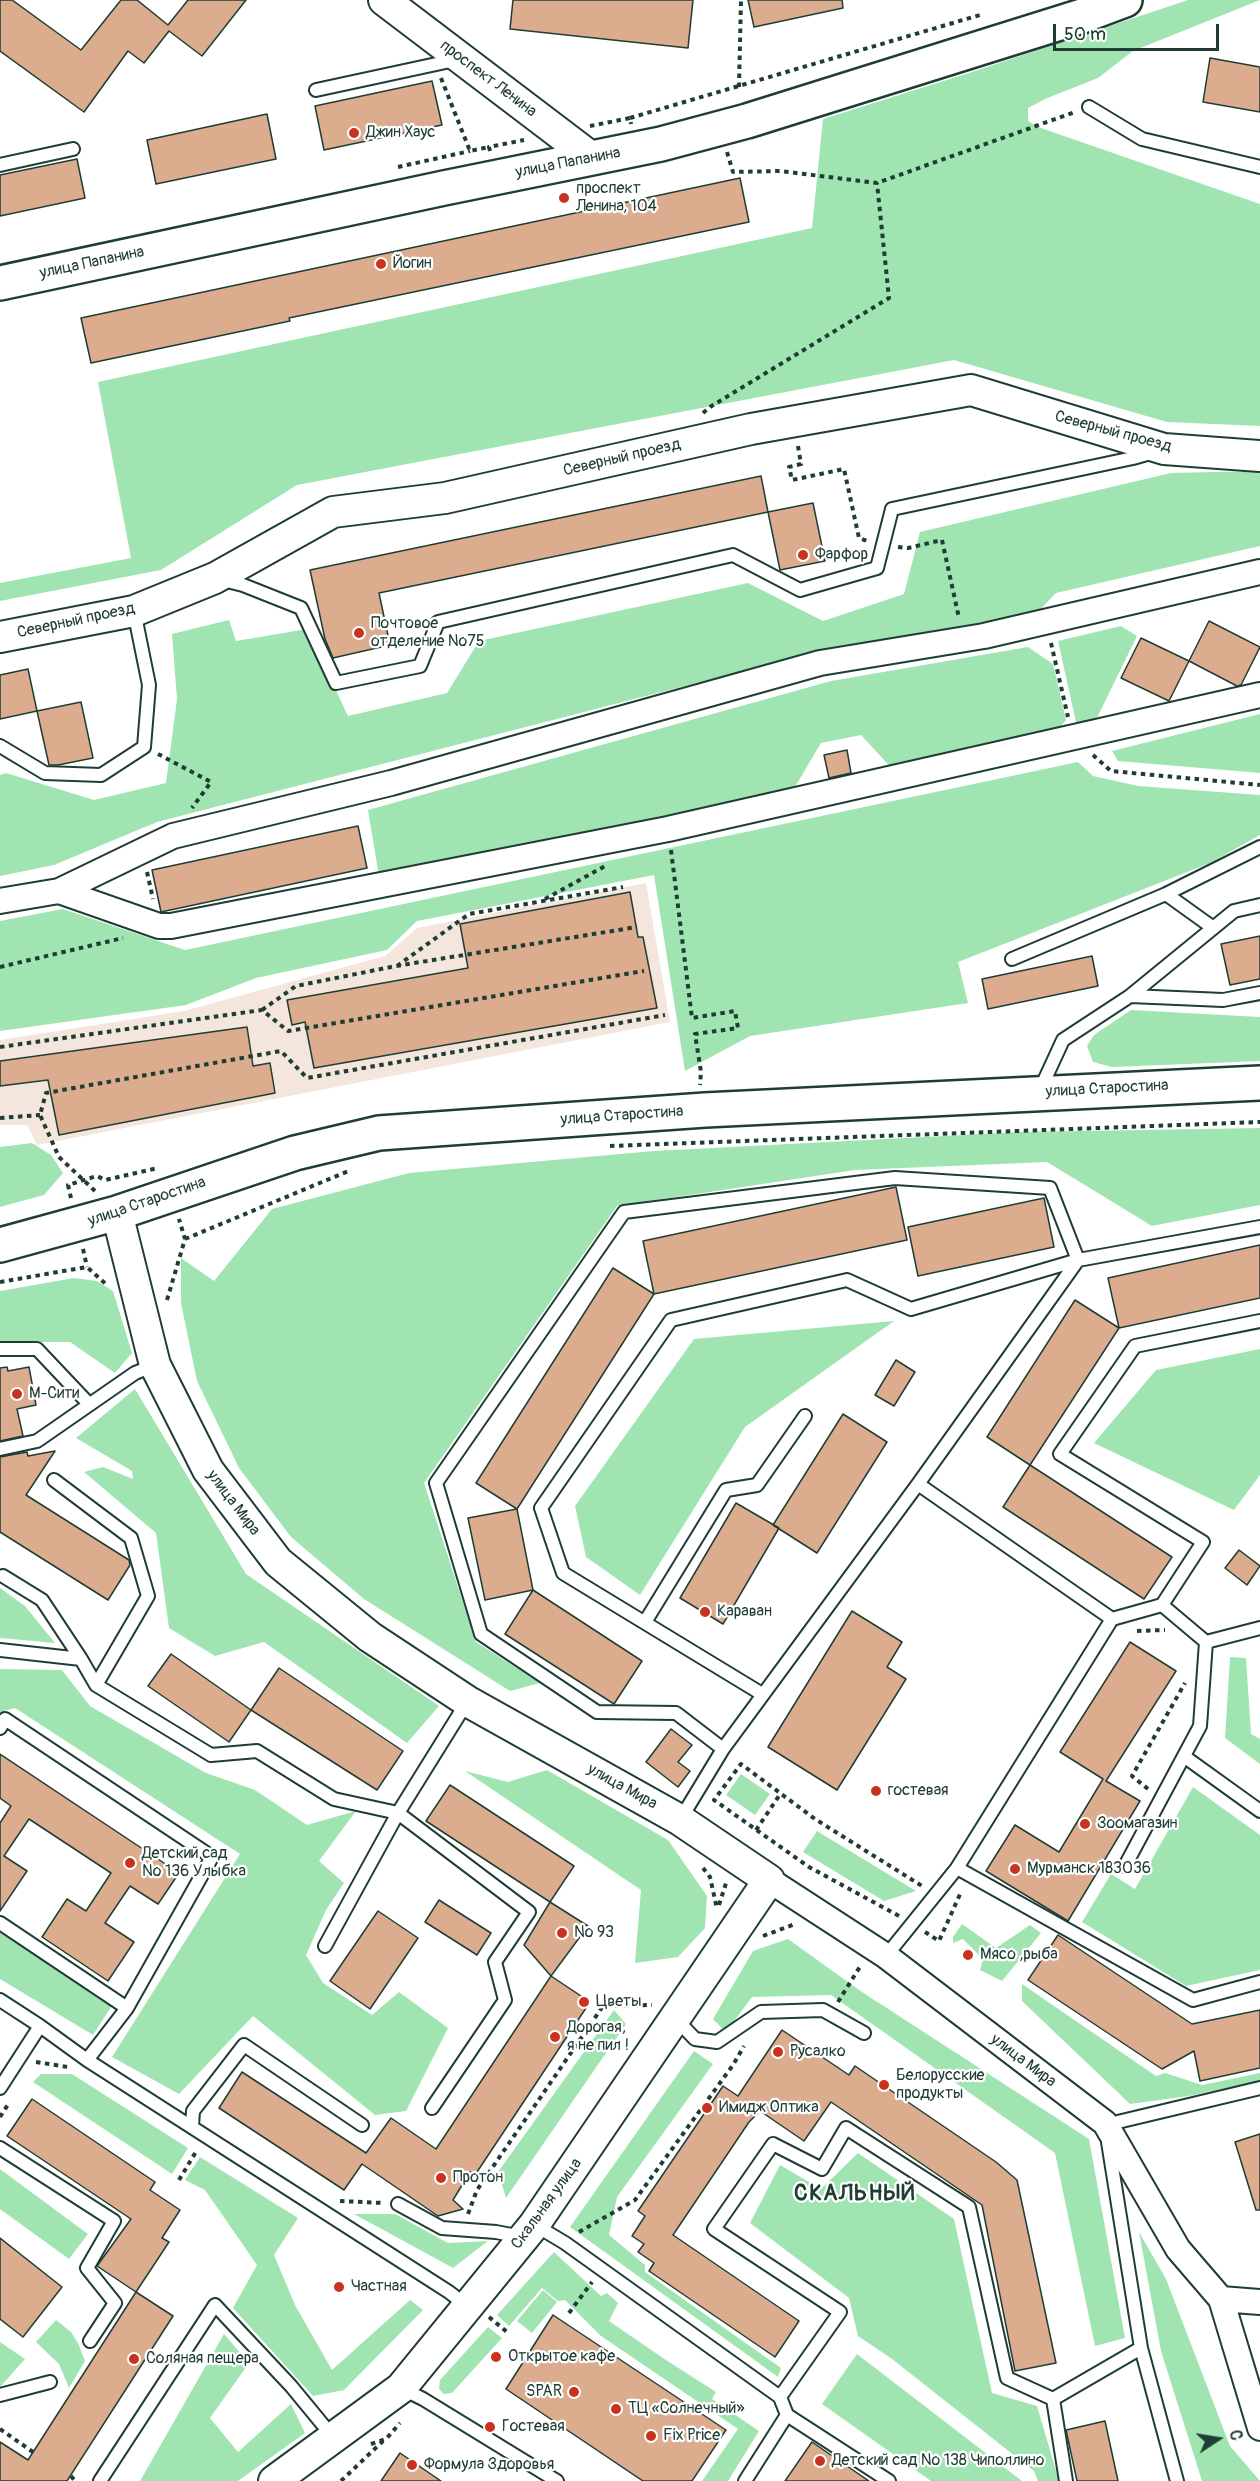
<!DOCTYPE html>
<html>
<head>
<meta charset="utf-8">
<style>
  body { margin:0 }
  #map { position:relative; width:1260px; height:2481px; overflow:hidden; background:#fff; font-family:Pangolin,sans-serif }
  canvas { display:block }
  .north { position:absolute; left:1188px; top:2409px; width:60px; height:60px; -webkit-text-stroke:4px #fff; paint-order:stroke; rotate:78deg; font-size:16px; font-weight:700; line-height:24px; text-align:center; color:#1f3d34 }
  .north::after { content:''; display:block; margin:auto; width:21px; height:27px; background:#1f3d34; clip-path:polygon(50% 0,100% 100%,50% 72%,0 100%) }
  .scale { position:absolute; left:1053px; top:24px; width:166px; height:27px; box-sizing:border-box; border:3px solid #1f3d34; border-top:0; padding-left:8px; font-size:18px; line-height:21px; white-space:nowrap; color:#1f3d34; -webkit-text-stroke:4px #fff; paint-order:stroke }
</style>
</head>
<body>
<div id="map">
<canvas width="1260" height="2481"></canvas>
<div class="north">С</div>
<div class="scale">50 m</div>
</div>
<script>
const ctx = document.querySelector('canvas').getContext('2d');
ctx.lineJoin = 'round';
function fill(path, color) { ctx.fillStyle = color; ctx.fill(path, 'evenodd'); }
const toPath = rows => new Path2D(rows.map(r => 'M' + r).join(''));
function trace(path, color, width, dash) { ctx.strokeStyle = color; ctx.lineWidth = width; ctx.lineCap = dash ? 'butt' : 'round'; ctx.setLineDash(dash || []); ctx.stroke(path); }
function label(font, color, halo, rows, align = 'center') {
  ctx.font = font + ' Pangolin,sans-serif'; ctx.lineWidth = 4.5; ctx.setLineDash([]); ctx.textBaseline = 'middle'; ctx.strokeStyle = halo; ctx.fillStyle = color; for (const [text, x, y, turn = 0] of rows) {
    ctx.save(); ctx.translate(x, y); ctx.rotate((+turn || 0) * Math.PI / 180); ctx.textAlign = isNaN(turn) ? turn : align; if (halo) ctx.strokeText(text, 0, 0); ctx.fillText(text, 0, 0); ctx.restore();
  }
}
const built = toPath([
  [646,883,670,1022,37,1145,27,1125,0,1125,0,1040,184,1011,385,956,417,928]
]);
const green = toPath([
  [1188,0,1260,0,1133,51,1098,78,1045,99,1028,108,1028,121,1038,127,1260,204,1260,426,1167,422,954,360,297,485,161,570,0,601,0,583,131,558,98,382,812,228,823,119,972,72],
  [1260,471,1260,546,1056,593,1033,617,840,646,157,822,54,865,0,876,0,775,6,773,94,800,166,783,177,699,172,634,229,620,236,641,307,629,348,716,447,693,479,641,748,583,823,621,904,594,920,532,1171,473],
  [1121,626,1137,636,1093,726,1078,731,1058,641],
  [1028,647,1053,664,1066,720,1053,735,897,774,861,735,821,743,789,797,380,882,368,810,831,681],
  [1260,714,1260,773,1118,761,1112,751],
  [1078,762,1093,776,1138,786,1260,795,1260,835,1210,863,958,962,968,1003,750,1036,685,1071,654,875,417,921,387,950,256,978,186,1005,0,1031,0,921,63,909,185,950],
  [1131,1010,1260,1017,1260,1061,1112,1067,1093,1062,1087,1046,1094,1035],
  [1260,1128,1260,1205,1152,1226,1047,1162,855,1170,617,1206,424,1483,476,1642,540,1683,510,1691,364,1599,291,1537,239,1468,197,1381,181,1303,181,1258,214,1281,272,1209,409,1173,654,1151,1021,1132],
  [32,1143,51,1155,63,1173,44,1195,0,1207,0,1147],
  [74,1278,97,1281,113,1291,132,1353,115,1373,70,1342,0,1342,0,1291],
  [894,1321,745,1427,640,1595,586,1557,575,1506,694,1339],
  [1260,1349,1260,1475,1234,1510,1094,1443,1156,1370],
  [135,1389,246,1574,439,1706,407,1743,264,1642,215,1656,169,1628,156,1533,84,1472,103,1467,133,1479,132,1471,76,1438],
  [0,1588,25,1606,55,1643,0,1638],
  [1230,1657,1246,1658,1251,1734,1260,1739,1260,1764,1225,1738],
  [0,1669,62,1670,90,1706,206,1773,255,1790,307,1825,356,1811,319,1861,344,1883,326,1910,306,1955,323,1983,372,2015,399,1992,448,2028,406,2111,375,2115,253,2016,179,2094,112,2057,240,1854,15,1708,0,1712],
  [547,1770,668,1840,707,1896,705,1928,678,1957,635,1963,641,1890,465,1771,508,1782],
  [741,1774,770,1794,755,1815,726,1795],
  [1193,1787,1260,1835,1260,1970,1186,1986,1082,1922,1111,1874,1135,1889],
  [817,1831,916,1891,884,1901,803,1852],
  [962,1924,996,1948,1030,1925,1041,1933,1002,1981,980,1970,983,1959,963,1939,953,1943,953,1937],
  [0,1933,113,2004,93,2035,0,1979],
  [788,1939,862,1992,1089,2139,1125,2338,1095,2346,1055,2153,831,1995,752,1997,726,2032,713,2019,753,1951],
  [1022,1984,1156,2076,1165,2073,1202,2085,1260,2073,1260,2081,1189,2096,1130,2104,1022,2001],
  [614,2010,626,2024,506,2198,498,2172],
  [694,2051,713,2064,617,2197,609,2235,645,2265,645,2272,781,2368,778,2377,570,2227],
  [41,2074,72,2074,188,2148,172,2174,33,2082],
  [858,2153,954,2219,992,2393,1037,2406,1059,2481,1038,2481,1034,2471,892,2359,858,2336,849,2298,750,2223,780,2165,821,2189],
  [200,2157,298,2218,274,2255,295,2305,332,2370,410,2300,423,2310,344,2390,313,2396,233,2308,257,2265,205,2190,185,2180],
  [0,2169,88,2234,69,2259,0,2209],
  [354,2214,395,2214,448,2243,488,2241,453,2268],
  [1139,2232,1166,2279,1230,2446,1260,2481,1202,2481,1161,2351],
  [554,2252,601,2296,607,2293,618,2303,609,2321,666,2360,716,2392,712,2399,759,2431,728,2481,702,2481,738,2429,601,2336,565,2300,558,2301,542,2288,509,2326,497,2315],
  [543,2290,557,2302,532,2333,517,2321],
  [56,2320,71,2332,78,2343,85,2361,69,2388,59,2364,36,2342],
  [488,2327,502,2338,452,2393,444,2394,439,2389,440,2380],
  [224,2334,249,2363,210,2418,238,2452,291,2404,305,2433,238,2481,140,2481],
  [0,2342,25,2359,0,2387],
  [857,2354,1022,2481,1023,2481,931,2481,822,2404]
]);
const building = toPath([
  [0,0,12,0,81,50,121,0,137,0,168,25,188,0,246,0,202,56,169,31,144,63,128,51,84,112,0,51,0,0],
  [513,0,693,0,688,48,510,29,513,0],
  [748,0,842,0,843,8,754,27,748,0],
  [1210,58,1260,67,1260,112,1203,102,1210,58],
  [432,81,442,125,324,150,315,106,432,81],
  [267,114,276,159,156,184,147,140,267,114],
  [77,159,85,198,0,216,0,175,77,159],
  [740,178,749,222,289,318,290,321,91,363,81,318,740,178],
  [761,476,768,512,379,593,390,645,333,658,325,639,310,570,761,476],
  [813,503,825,561,780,570,768,512,813,503],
  [1209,621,1260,647,1241,685,1237,686,1189,661,1209,621],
  [1141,638,1189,661,1169,701,1121,678,1141,638],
  [28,669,37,711,0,719,0,675,28,669],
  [81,702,93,758,58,765,49,765,37,711,81,702],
  [847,750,851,773,829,778,824,755,847,750],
  [358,826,367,868,161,912,152,870,358,826],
  [630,892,638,937,643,937,657,1008,314,1068,305,1022,292,1025,287,1000,468,968,460,924,630,892],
  [1260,936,1260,979,1230,985,1221,944,1260,936],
  [1092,956,1098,986,988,1009,982,979,1092,956],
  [247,1027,253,1066,270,1063,275,1093,59,1135,48,1080,0,1086,0,1061,247,1027],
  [896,1187,907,1240,654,1294,643,1241,896,1187],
  [1044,1198,1054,1247,918,1276,908,1227,1044,1198],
  [1260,1245,1260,1298,1119,1328,1108,1278,1260,1245],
  [613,1268,654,1294,517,1509,476,1483,613,1268],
  [1075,1300,1119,1328,1030,1465,987,1437,1075,1300],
  [896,1360,915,1372,894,1406,875,1395,896,1360],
  [7,1367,8,1371,29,1367,36,1405,17,1409,23,1436,0,1441,0,1368,7,1367],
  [843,1414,887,1442,817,1553,773,1525,843,1414],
  [55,1451,26,1495,129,1560,130,1565,108,1600,0,1532,0,1457,27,1452,28,1456,55,1451],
  [1030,1465,1172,1557,1144,1599,1003,1507,1030,1465],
  [736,1503,779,1528,723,1624,680,1598,736,1503],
  [517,1509,533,1590,485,1600,468,1518,517,1509],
  [1239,1550,1260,1566,1247,1585,1225,1568,1239,1550],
  [533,1590,642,1661,614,1704,505,1634,533,1590],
  [852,1611,902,1642,887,1667,906,1679,837,1790,768,1747,852,1611],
  [1130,1642,1176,1671,1106,1781,1140,1801,1068,1921,986,1871,1015,1825,1059,1852,1103,1779,1060,1752,1130,1642],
  [171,1654,251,1710,229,1742,148,1686,171,1654],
  [279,1668,403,1751,377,1790,251,1710,279,1668],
  [671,1729,692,1745,678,1762,690,1771,678,1787,646,1762,671,1729],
  [0,1754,179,1873,158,1904,130,1886,105,1923,134,1942,108,1981,42,1937,67,1899,86,1911,111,1873,29,1819,4,1856,27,1871,0,1911,0,1823,11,1806,0,1798,0,1754],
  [450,1785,574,1866,550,1902,426,1821,450,1785],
  [439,1900,491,1933,477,1955,425,1922,439,1900],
  [550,1902,588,1926,551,1976,524,1945,550,1902],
  [378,1911,418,1938,370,2009,330,1981,378,1911],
  [1058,1935,1192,2024,1260,2010,1260,2068,1200,2081,1194,2051,1162,2069,1028,1980,1058,1935],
  [551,1976,590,2002,475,2175,470,2172,453,2200,463,2209,438,2216,362,2164,344,2190,219,2108,242,2072,366,2153,391,2118,436,2149,551,1976],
  [782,2030,849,2075,855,2066,996,2162,1017,2180,1056,2363,1015,2371,982,2205,831,2102,804,2141,760,2111,749,2122,673,2235,799,2321,775,2357,649,2271,654,2263,638,2252,644,2244,632,2236,645,2216,638,2211,723,2086,738,2096,782,2030],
  [32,2099,155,2182,150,2190,180,2210,162,2238,169,2242,136,2292,97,2266,131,2219,7,2136,32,2099],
  [1260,2134,1260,2210,1256,2210,1235,2142,1260,2134],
  [0,2238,62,2287,23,2337,0,2319,0,2238],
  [136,2292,173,2316,67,2481,0,2481,0,2442,28,2460,136,2292],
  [553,2315,726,2430,692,2481,643,2481,506,2389,553,2315],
  [1105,2421,1118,2481,1077,2481,1066,2430,1105,2421],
  [812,2442,869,2481,785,2481,812,2442],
  [400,2453,441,2481,381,2481,400,2453]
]);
const path = toPath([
  [441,78,470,151,489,147],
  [739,87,741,0],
  [630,118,980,15],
  [590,126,630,118,631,124],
  [490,151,489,147,524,140],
  [727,152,733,172,780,171,877,183,1075,112],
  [398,167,470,151],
  [703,413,710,407,889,298,877,183],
  [798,446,801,464,789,467,792,480,844,469,859,538,867,541],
  [898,547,908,548,942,540,959,618],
  [1051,643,1068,717],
  [158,754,211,782,192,808],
  [1093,755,1111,771,1260,785],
  [671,850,692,1018,735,1011,738,1028,695,1034,701,1072,700,1085],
  [147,872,153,899],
  [545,899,607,865],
  [397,966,469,914,623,887],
  [0,967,123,938],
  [262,1010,296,986,396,966,637,927],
  [0,1047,262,1010,288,1031,644,971],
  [0,1118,40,1115],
  [610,1146,1260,1122],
  [95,1191,59,1157,40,1115,46,1093,281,1051,307,1078,665,1015],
  [71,1198,68,1185,97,1176,105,1180,158,1168],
  [185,1239,351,1170],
  [83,1249,87,1267],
  [0,1282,87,1267,108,1286],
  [167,1300,185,1239,179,1219],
  [1137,1631,1165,1630],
  [1148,1789,1132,1776,1185,1683],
  [756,1830,781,1793],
  [703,1868,710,1877,717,1909],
  [719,1905,727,1880],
  [899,1916,809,1867,714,1800,741,1764,815,1819,922,1886],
  [925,1932,939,1941,961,1892],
  [763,1936,795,1924],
  [838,2002,861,1965],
  [36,2062,68,2067],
  [0,2117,9,2103],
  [179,2180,197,2150],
  [340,2201,384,2203],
  [468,2214,477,2190,603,2006,652,2005],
  [579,2232,635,2200,733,2065,744,2046],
  [569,2313,592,2282],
  [489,2317,507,2332],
  [0,2429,33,2452],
  [371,2444,386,2439,400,2423],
  [71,2476,75,2481],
  [341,2481,383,2441]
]);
const service = toPath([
  [316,90,455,60],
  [1089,107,1142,139,1260,167],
  [0,165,73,149],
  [223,580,243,585,301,608,336,683,420,666,438,622,733,555,800,590,877,568,892,509,1133,458,1154,452],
  [0,746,45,773,101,775,144,747,149,685,134,611],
  [1166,894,1212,927],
  [1012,959,1166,894,1260,847],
  [1130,996,1234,911,1260,905],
  [1039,1092,1063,1040,1130,996,1223,1000,1260,993],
  [0,1349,37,1349,89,1404],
  [0,1449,37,1441,135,1373,155,1365],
  [54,1480,131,1538,148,1596,96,1685],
  [918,1484,1112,1619],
  [3,1576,42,1600,81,1659],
  [1162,1605,1203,1542,1060,1454,1135,1346,1260,1321],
  [645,1622,726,1490,757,1485,805,1416],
  [0,1650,81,1659,96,1685,211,1755,257,1751,334,1799,398,1813,325,1946],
  [0,1728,5,1719,212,1857,127,2008,87,2060,40,2026,0,2088],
  [723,1749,676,1713,597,1712,481,1634,436,1483,624,1212,895,1178,1050,1188,1078,1260,911,1309,847,1280,671,1320,541,1508,563,1573,762,1694],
  [1185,1757,1260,1811],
  [680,1820,723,1749,918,1484,1078,1260,1260,1227],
  [1125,1866,1200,1726,1206,1642],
  [957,1868,1193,2000,1260,1982],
  [0,1923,127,2008],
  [886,1956,957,1868,1112,1619,1162,1605,1206,1642,1260,1628],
  [0,2000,40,2026],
  [676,2019,695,2039,717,2042,761,2012,823,2010,864,2033],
  [87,2060,449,2292,467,2306],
  [432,2108,505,2000,495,1962,529,1912,398,1813,467,1702],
  [1105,2125,1260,2088],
  [192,2126,193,2111,244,2045,362,2125],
  [0,2148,114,2221,87,2268,115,2303,90,2341],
  [398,2204,442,2228,496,2232,522,2237],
  [535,2225,565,2243,780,2397,787,2415,889,2481],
  [1141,2348,1177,2481],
  [401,2388,423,2399,557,2481],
  [0,2395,50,2382],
  [780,2397,840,2312,714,2229,773,2144,822,2169,846,2128,969,2207,1007,2378,1053,2399,1141,2348,1108,2142],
  [1053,2399,1066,2481],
  [100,2481,215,2305,291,2386,333,2437],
  [745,2481,787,2415]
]);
const minor = toPath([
  [59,891,173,836,391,783,820,663,984,636,1260,572],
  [0,901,59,891,159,926,171,926,668,829,1260,695],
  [769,1880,886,1956,1105,2123,1178,2249,1221,2299,1260,2428],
  [1221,2299,1260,2302]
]);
const tertiary = toPath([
  [384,0,592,158],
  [0,637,134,611,215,578,333,512,445,498,751,429,971,390,1164,449,1260,456],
  [117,1213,155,1365,208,1470,278,1562,370,1637,467,1701,680,1820,769,1880,534,2225,401,2388,274,2481]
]);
const secondary = toPath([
  [0,283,444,188,661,144,747,121,1082,16,1125,0],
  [0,1245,117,1213,295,1153,379,1133,705,1110,1260,1083]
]);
const markers = [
  [354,133,6,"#c8321e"],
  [564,198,6,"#c8321e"],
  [381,264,6,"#c8321e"],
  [803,555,6,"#c8321e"],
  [359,633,6,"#c8321e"],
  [17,1394,6,"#c8321e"],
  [705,1612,6,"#c8321e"],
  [876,1791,6,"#c8321e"],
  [1085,1824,6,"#c8321e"],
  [130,1863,6,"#c8321e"],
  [1015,1869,6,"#c8321e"],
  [562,1933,6,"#c8321e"],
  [968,1955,6,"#c8321e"],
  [584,2002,6,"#c8321e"],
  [555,2037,6,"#c8321e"],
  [778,2052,6,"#c8321e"],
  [884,2085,6,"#c8321e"],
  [707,2108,6,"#c8321e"],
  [441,2178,6,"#c8321e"],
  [339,2287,6,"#c8321e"],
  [496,2357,6,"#c8321e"],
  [134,2359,6,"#c8321e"],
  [574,2392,6,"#c8321e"],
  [616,2409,6,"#c8321e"],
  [490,2427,6,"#c8321e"],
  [651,2436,6,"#c8321e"],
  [820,2461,6,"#c8321e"],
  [412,2465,6,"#c8321e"]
];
const streetNames = [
  ["проспект Ленина",488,79,37],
  ["улица Папанина",568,163,-11],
  ["улица Папанина",92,263,-12],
  ["Северный проезд",1113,432,15],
  ["Северный проезд",622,458,-13],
  ["Северный проезд",76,621,-12],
  ["улица Старостина",1107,1089,-3],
  ["улица Старостина",622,1116,-4],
  ["улица Старостина",147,1202,-19],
  ["улица Мира",233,1503,53],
  ["улица Мира",622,1787,29],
  ["улица Мира",1023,2061,37],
  ["Скальная улица",547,2204,-54]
];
const poiNames = [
  ["Джин Хаус",366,133],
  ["проспект",576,189],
  ["Ленина, 104",576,207],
  ["Йогин",393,264],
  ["Фарфор",815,555],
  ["Почтовое",371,624],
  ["отделение №75",371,642],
  ["М-Сити",29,1394],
  ["Караван",717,1612],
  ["гостевая",888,1791],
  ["Зоомагазин",1097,1824],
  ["Детский сад",142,1854],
  ["№ 136 Улыбка",142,1872],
  ["Мурманск 183036",1027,1869],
  ["№ 93",574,1933],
  ["Мясо ,рыба",980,1955],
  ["Цветы",596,2002],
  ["Дорогая,",567,2028],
  ["я не пил !",567,2046],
  ["Русалко",790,2052],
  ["Белорусские",896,2076],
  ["продукты",896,2094],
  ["Имидж Оптика",719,2108],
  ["Протон",453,2178],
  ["Частная",351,2287],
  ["Открытое кафе",508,2357],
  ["Соляная пещера",146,2359],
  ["SPAR",562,2392,"right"],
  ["ТЦ «Солнечный»",628,2409],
  ["Гостевая",502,2427],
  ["Fix Price",663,2436],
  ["Детский сад № 138 Чиполлино",832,2461],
  ["Формула Здоровья",424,2465]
];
const districtNames = [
  ["СКАЛЬНЫЙ",855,2194]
];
fill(built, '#f4e6dd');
fill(green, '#a0e5b1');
fill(building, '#dcac8e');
trace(building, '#1f3d34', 1.5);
trace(service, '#1f3d34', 16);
trace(minor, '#1f3d34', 28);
trace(tertiary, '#1f3d34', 34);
trace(secondary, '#1f3d34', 38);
trace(path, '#1f3d34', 4, [4.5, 4.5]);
trace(service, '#fff', 12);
trace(minor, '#fff', 24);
trace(tertiary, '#fff', 30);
trace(secondary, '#fff', 33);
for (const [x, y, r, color] of markers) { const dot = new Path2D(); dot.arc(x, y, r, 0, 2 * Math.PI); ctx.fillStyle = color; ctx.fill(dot); trace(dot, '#fff', 2); }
label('16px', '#1f3d34', '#fff', streetNames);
label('16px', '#1f3d34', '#fff', poiNames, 'left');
ctx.letterSpacing = '1.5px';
label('bold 22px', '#1f3d34', '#fff', districtNames);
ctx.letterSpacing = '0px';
</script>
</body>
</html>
